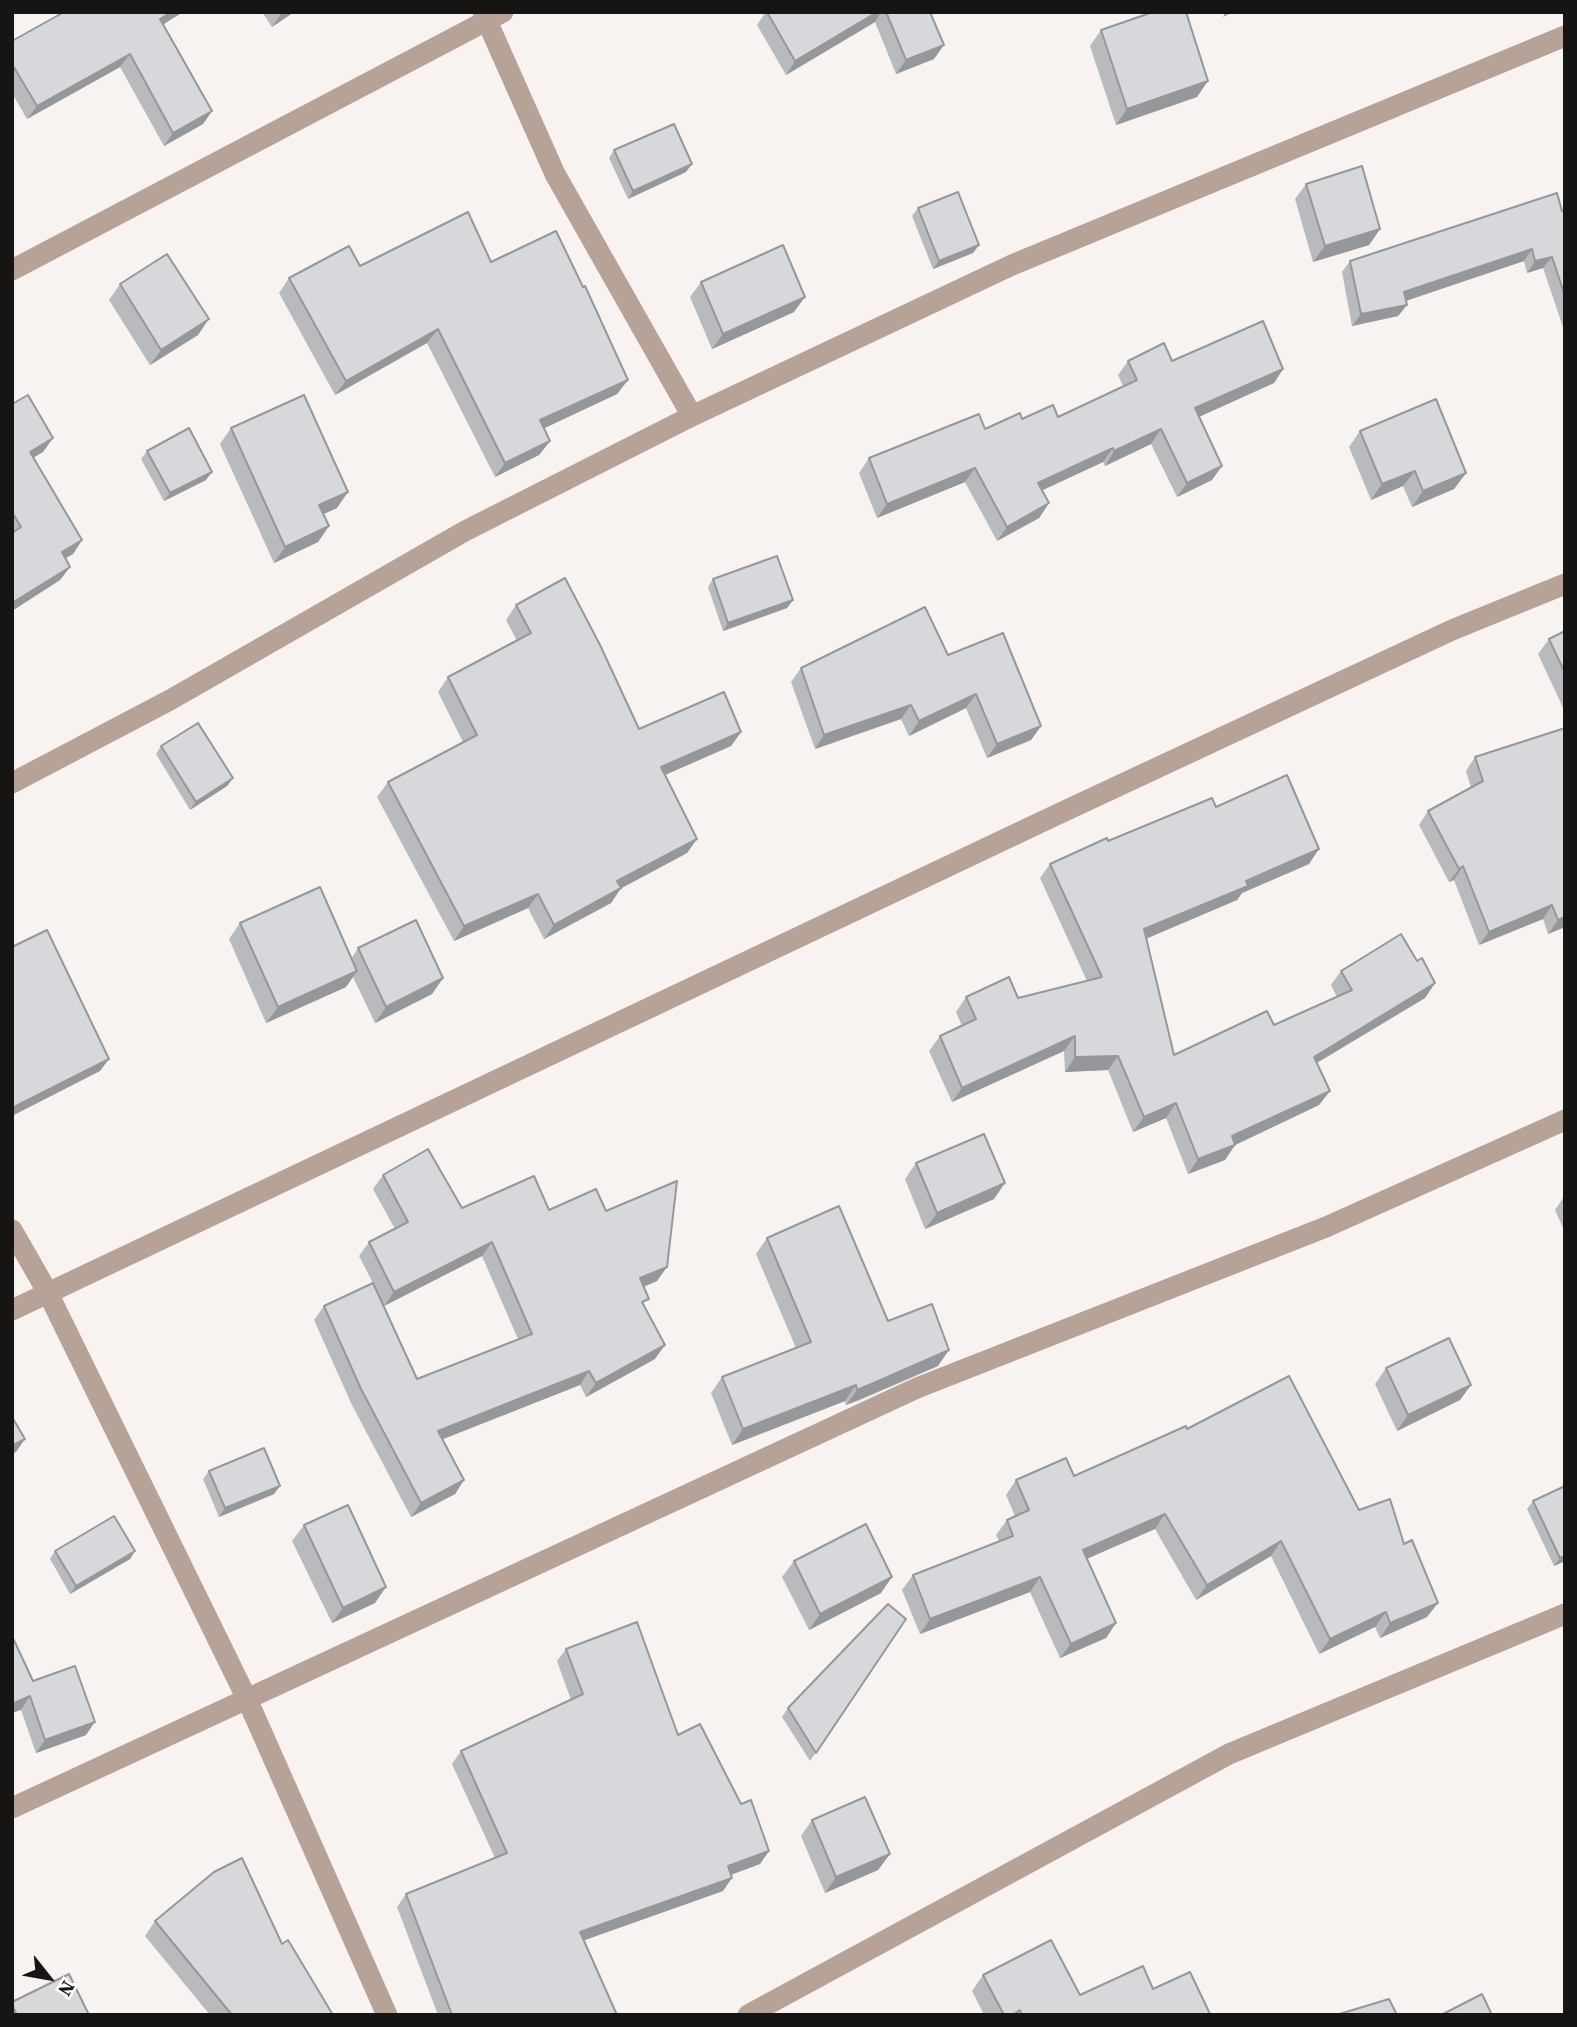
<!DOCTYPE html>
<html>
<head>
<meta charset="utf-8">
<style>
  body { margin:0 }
  #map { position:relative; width:1577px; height:2027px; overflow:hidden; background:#f8f3f0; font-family:"Source Serif 4",serif }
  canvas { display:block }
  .frame { position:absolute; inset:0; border:14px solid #171514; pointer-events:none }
  .north { position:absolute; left:14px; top:1943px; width:70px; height:70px; -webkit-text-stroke:5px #fff; paint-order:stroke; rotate:121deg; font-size:19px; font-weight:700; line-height:28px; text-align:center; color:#171514 }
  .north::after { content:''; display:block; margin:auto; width:24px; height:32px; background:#171514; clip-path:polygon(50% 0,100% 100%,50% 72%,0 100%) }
</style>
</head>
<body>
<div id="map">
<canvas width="1577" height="2027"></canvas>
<div class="frame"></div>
<div class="north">N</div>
</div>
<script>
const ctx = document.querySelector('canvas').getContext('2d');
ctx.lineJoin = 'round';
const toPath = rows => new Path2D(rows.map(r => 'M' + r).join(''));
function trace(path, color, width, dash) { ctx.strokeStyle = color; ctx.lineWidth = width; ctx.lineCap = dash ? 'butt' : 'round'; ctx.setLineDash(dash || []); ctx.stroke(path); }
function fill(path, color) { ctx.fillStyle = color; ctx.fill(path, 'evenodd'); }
const minor = toPath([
  [483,12,555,174,692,416],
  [12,270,503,12],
  [12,783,170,700,465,531,692,416,1012,265,1565,36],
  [12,1230,48,1293,247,1699,387,2015],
  [12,1310,1054,816,1452,630,1565,584],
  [12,1808,917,1388,1326,1227,1565,1120],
  [748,2015,1229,1754,1565,1614]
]);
const wall = toPath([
  [64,12,183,12,163,24,212,111,203,124,164,146,120,67,27,119,12,93,12,41],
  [262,12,294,12,272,27],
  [766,12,930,12,934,59,896,74,875,22,786,75,757,25],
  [1101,30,1197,97,1116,125,1090,46],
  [614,150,686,172,628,199,609,158],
  [1306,184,1380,229,1369,245,1313,262,1295,199],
  [918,208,979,245,973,253,933,269,912,216],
  [1565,210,1565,333,1543,268,1527,273,1524,261,1406,301,1407,305,1398,316,1352,326,1342,272,1350,261],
  [491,262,628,380,617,394,544,428,550,441,539,455,495,477,427,343,335,395,279,293,289,278,360,266],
  [701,282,794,312,712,349,690,297],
  [120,284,198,335,150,365,109,300],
  [1128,361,1172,361,1283,369,1274,383,1199,417,1212,480,1177,497,1151,444,1105,466,1103,462,1042,490,1049,503,1039,518,997,541,965,482,877,518,859,473,869,458,1022,419,1058,417,1123,386,1118,375],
  [12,404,53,438,43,452,33,458,82,540,73,554,65,558,70,567,60,580,13,610,12,612],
  [231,428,337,508,323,514,329,526,318,542,274,563,220,444],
  [1360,431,1466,473,1454,489,1412,507,1403,486,1371,500,1349,447],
  [147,451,206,480,164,501,141,459],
  [713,579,793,600,787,608,723,631,708,587],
  [516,605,639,729,741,732,731,746,665,775,697,839,687,853,621,888,611,903,544,939,528,908,454,941,377,797,388,782,463,742,438,692,448,677,517,641,506,620],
  [1565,631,1565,712,1538,654,1549,639],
  [948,655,1041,726,1031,740,987,758,966,708,909,736,901,719,815,749,791,682,801,668],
  [161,746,233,778,227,786,190,810,156,754],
  [1475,757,1565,927,1548,934,1543,919,1479,945,1454,880,1449,882,1419,825,1428,811,1471,788,1466,771],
  [1216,807,1309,864,1242,893,1237,900,1146,939,1174,1055,1274,1025,1337,997,1331,985,1341,971,1417,961,1435,983,1425,998,1317,1063,1330,1091,1319,1105,1235,1145,1225,1160,1188,1174,1166,1118,1133,1132,1108,1070,1065,1072,1064,1051,952,1102,929,1051,940,1036,962,1026,956,1012,966,997,1018,998,1087,981,1040,878,1050,864,1108,841],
  [240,923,351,959,358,948,443,978,432,994,375,1023,353,977,346,987,266,1023,229,939],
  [916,1163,994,1199,925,1229,905,1179],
  [383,1175,462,1208,606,1211,657,1281,644,1287,644,1306,655,1359,586,1397,580,1385,443,1439,464,1480,455,1494,411,1517,351,1403,314,1320,324,1306,373,1283,359,1256,369,1242,395,1229,373,1189],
  [482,1256,518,1339,417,1379,384,1306],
  [1565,1195,1565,1232,1555,1210],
  [767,1238,888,1321,938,1366,858,1401,846,1405,845,1401,732,1445,711,1393,722,1377,796,1348,756,1254],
  [1386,1368,1471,1385,1460,1400,1397,1431,1375,1384],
  [1187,1429,1359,1510,1427,1617,1380,1638,1375,1627,1319,1654,1271,1556,1196,1600,1155,1529,1087,1559,1116,1623,1106,1638,1060,1658,1030,1592,920,1634,902,1590,913,1575,999,1541,996,1535,1007,1520,1015,1516,1006,1495,1016,1480,1074,1476],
  [209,1471,274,1494,219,1517,203,1479],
  [1565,1486,1565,1561,1554,1566,1527,1509,1533,1501],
  [304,1525,375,1603,332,1623,292,1541],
  [55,1551,135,1551,130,1559,70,1594,50,1559],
  [794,1561,881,1593,809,1630,782,1577],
  [906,1619,810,1761,782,1717,788,1708],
  [566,1649,678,1735,741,1804,769,1851,760,1864,731,1875,723,1891,584,1940,617,2015,438,2015,397,1907,406,1894,495,1858,452,1764,461,1751,571,1700,557,1661],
  [33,1681,86,1735,36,1753,21,1710],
  [812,1820,890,1854,878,1870,825,1893,801,1836],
  [155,1921,282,1944,333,2015,210,2015,145,1936],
  [983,1975,1080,1995,1153,1989,1210,2015,984,2015,972,1991],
  [12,2002,89,2015,12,2015]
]);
const shadedWall = toPath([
  [171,12,183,12,151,32,160,19],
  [283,12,294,12,272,27,281,14],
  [877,12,881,12,875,22,786,75,795,61],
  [1226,12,1233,12,1223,17],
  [944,45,934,59,896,74,906,60],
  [130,54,120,67,27,119,37,106],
  [1208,81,1197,97,1116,125,1127,109],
  [212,111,203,124,164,146,173,133],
  [692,164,686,172,628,199,633,191],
  [1380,229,1369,245,1313,262,1325,246],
  [979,245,973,253,933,269,939,261],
  [1532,249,1524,261,1396,304,1404,292],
  [1552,257,1543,268,1527,273,1535,261],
  [805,297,794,312,712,349,723,334],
  [1407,305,1398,316,1352,326,1361,314],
  [209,319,198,335,150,365,161,350],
  [438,329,427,343,335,395,346,381],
  [1283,369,1274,383,1185,423,1195,408],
  [628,380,617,394,530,435,540,420],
  [1161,429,1151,444,1105,466,1114,451],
  [53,438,43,452,20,465,30,452],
  [550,441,539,455,495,477,505,463],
  [1113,448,1103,462,1028,497,1038,483],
  [1222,466,1212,480,1177,497,1187,483],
  [975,468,965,482,877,518,887,504],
  [1415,471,1403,486,1371,500,1382,484],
  [212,472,206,480,164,501,170,493],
  [1466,473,1454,489,1412,507,1423,491],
  [348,492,337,508,308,521,319,505],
  [1049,503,1039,518,997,541,1007,527],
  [329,526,318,542,274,563,285,547],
  [82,540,73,554,52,566,62,552],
  [70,567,60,580,12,611,12,603],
  [793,600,787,608,723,631,728,623],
  [976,694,966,708,909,736,919,721],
  [911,705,901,719,815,749,824,735],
  [1041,726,1031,740,987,758,997,744],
  [741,732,731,746,651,781,661,767],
  [233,778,227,786,190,810,196,802],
  [697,839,687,853,607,896,617,881],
  [1319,849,1309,864,1242,893,1237,900,1133,944,1144,929],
  [1463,866,1454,880,1449,882,1459,869],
  [621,888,611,903,544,939,554,925],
  [538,894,528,908,454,941,464,926],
  [1552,905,1543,919,1479,945,1489,932],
  [1565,917,1565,927,1548,934,1558,920],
  [357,971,346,987,266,1023,278,1007],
  [443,978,432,994,375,1023,386,1007],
  [1435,983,1425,998,1303,1071,1314,1057],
  [1075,1036,1064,1051,952,1102,962,1088],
  [1118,1056,1108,1070,1065,1072,1075,1057],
  [109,1059,100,1071,12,1116,12,1108],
  [1330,1091,1319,1105,1235,1145,1225,1160,1188,1174,1198,1159,1232,1136],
  [1176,1103,1166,1118,1133,1132,1144,1117],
  [1005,1183,994,1199,925,1229,937,1213],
  [492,1242,482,1256,384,1306,394,1292],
  [667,1267,657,1281,630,1292,640,1278],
  [665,1345,655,1359,586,1397,596,1383],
  [949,1350,938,1366,846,1405,857,1390],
  [589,1371,580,1385,428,1445,438,1431],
  [856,1385,845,1401,732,1445,743,1429],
  [1471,1385,1460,1400,1397,1431,1408,1415],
  [25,1439,16,1452,12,1454,12,1446],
  [464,1480,455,1494,411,1517,421,1503],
  [280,1486,274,1494,219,1517,225,1508],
  [1165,1514,1155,1529,1072,1565,1083,1550],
  [1281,1541,1271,1556,1196,1600,1207,1585],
  [135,1551,130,1559,70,1594,76,1586],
  [1565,1556,1565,1561,1554,1566,1560,1558],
  [892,1577,881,1593,809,1630,820,1614],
  [1040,1577,1030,1592,920,1634,930,1619],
  [386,1587,375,1603,332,1623,343,1608],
  [1438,1603,1427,1617,1380,1638,1390,1623],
  [1386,1612,1375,1627,1319,1654,1330,1639],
  [1116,1623,1106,1638,1060,1658,1071,1644],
  [30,1696,21,1710,12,1713,12,1704],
  [95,1722,86,1735,36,1753,45,1740],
  [769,1851,760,1864,719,1879,728,1866],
  [890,1854,878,1870,825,1893,836,1877],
  [732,1878,723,1891,571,1945,580,1932]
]);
const building = toPath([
  [64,12,171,12,160,19,212,111,173,133,130,54,37,106,12,64,12,41,64,12],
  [767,12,877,12,795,61,767,12],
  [886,12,930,12,944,45,906,60,886,12],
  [1153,12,1186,12,1208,81,1127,109,1101,30,1153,12],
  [674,124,692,164,633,191,614,150,674,124],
  [1362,166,1380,229,1325,246,1306,184,1362,166],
  [958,192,979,245,939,261,918,208,958,192],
  [1557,193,1562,211,1565,210,1565,296,1552,257,1535,261,1532,249,1404,292,1407,305,1361,314,1350,261,1557,193],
  [468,212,491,262,556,231,583,287,585,286,628,380,540,420,550,441,505,463,438,329,346,381,289,278,349,246,360,266,468,212],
  [783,245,805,297,723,334,701,282,783,245],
  [167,254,209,319,161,350,120,284,167,254],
  [1263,321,1283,369,1195,408,1222,466,1187,483,1161,429,1114,451,1113,448,1038,483,1049,503,1007,527,975,468,887,504,869,458,979,414,985,429,1020,413,1022,419,1053,405,1058,417,1137,380,1128,361,1164,343,1172,361,1263,321],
  [28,395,53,438,30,452,82,540,62,552,70,567,12,603,12,533,21,527,12,512,12,404,28,395],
  [304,395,348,492,319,505,329,526,285,547,231,428,304,395],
  [1436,399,1466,473,1423,491,1415,471,1382,484,1360,431,1436,399],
  [189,428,212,472,170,493,147,451,189,428],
  [777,556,793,600,728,623,713,579,777,556],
  [565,578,600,645,639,729,724,692,741,732,661,767,697,839,617,881,621,888,554,925,538,894,464,926,388,782,477,735,448,677,531,633,516,605,565,578],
  [925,607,948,655,1003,633,1041,726,997,744,976,694,919,721,911,705,824,735,801,668,925,607],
  [1565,631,1565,673,1549,639,1565,631],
  [198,723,233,778,196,802,161,746,198,723],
  [1565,728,1565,917,1558,920,1552,905,1489,932,1463,866,1459,869,1428,811,1483,781,1475,757,1565,728],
  [1287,775,1319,849,1246,881,1248,886,1144,929,1174,1055,1267,1011,1274,1025,1352,990,1341,971,1401,934,1417,961,1422,958,1435,983,1314,1057,1330,1091,1232,1136,1235,1145,1198,1159,1176,1103,1144,1117,1118,1056,1075,1057,1075,1036,962,1088,940,1036,976,1019,966,997,1009,977,1018,998,1102,977,1050,864,1107,838,1108,841,1212,798,1216,807,1287,775],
  [320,887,357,971,278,1007,240,923,320,887],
  [416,920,443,978,386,1007,358,948,416,920],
  [47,930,109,1059,12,1108,12,947,47,930],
  [984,1134,1005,1183,937,1213,916,1163,984,1134],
  [428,1149,462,1208,534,1176,549,1210,596,1189,606,1211,677,1181,667,1267,640,1278,649,1299,642,1302,665,1345,596,1383,589,1371,438,1431,464,1480,421,1503,361,1389,324,1306,373,1283,417,1379,532,1334,492,1242,394,1292,369,1242,408,1222,383,1175,428,1149],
  [839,1206,888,1321,932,1304,949,1350,869,1385,857,1390,856,1385,743,1429,722,1377,811,1342,767,1238,839,1206],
  [1449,1338,1471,1385,1408,1415,1386,1368,1449,1338],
  [1289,1376,1359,1510,1390,1499,1404,1544,1412,1540,1438,1603,1390,1623,1386,1612,1330,1639,1281,1541,1207,1585,1165,1514,1083,1550,1116,1623,1071,1644,1040,1577,930,1619,913,1575,1013,1536,1007,1520,1029,1510,1016,1480,1066,1458,1074,1476,1186,1426,1187,1429,1289,1376],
  [12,1417,25,1439,12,1446,12,1417],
  [264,1448,280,1486,225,1508,209,1471,264,1448],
  [1565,1486,1565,1556,1560,1558,1533,1501,1565,1486],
  [348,1505,386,1587,343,1608,304,1525,348,1505],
  [114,1516,135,1551,76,1586,55,1551,114,1516],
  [866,1524,892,1577,820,1614,794,1561,866,1524],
  [888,1604,906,1619,816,1753,788,1708,888,1604],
  [637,1622,678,1735,700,1724,741,1804,751,1800,769,1851,728,1866,732,1878,580,1932,617,2015,452,2015,406,1894,507,1853,461,1751,583,1694,566,1649,637,1622],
  [12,1636,33,1681,75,1666,95,1722,45,1740,30,1696,12,1704,12,1636],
  [865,1797,890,1854,836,1877,812,1820,865,1797],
  [242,1858,282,1944,288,1940,333,2015,232,2015,155,1921,214,1872,242,1858],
  [1051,1940,1080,1995,1143,1966,1153,1989,1190,1972,1210,2014,1022,2015,1020,2010,1012,2015,1004,2015,983,1975,1051,1940],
  [69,1974,89,2015,17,2015,12,2005,12,2002,69,1974],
  [1482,1994,1492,2015,1441,2015,1482,1994],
  [1389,1999,1397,2015,1336,2015,1389,1999]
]);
trace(minor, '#b6a297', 21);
fill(wall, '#b9babd');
fill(shadedWall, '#96979a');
fill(building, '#d7d8dc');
trace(building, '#96979a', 2);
</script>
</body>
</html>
